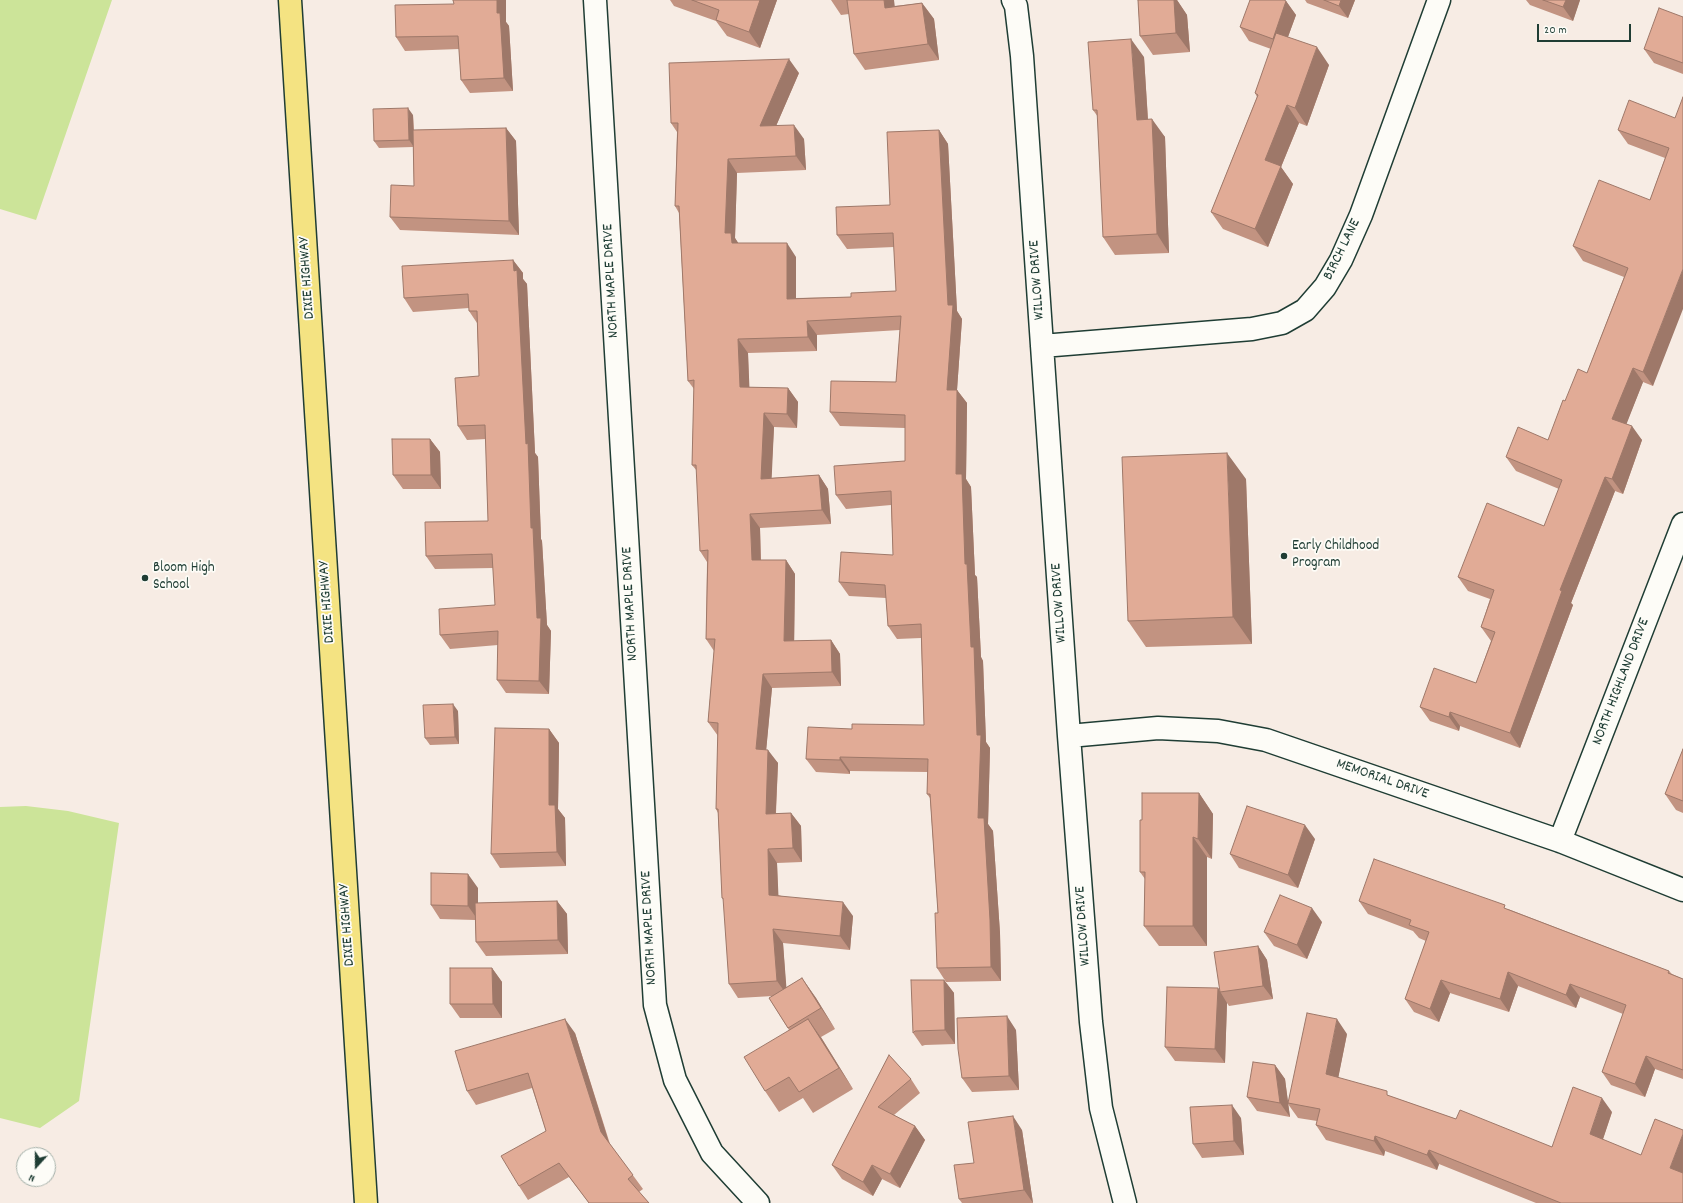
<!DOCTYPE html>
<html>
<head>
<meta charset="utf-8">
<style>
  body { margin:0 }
  #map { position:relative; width:1683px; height:1203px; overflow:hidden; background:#f7ece4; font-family:Dekko,sans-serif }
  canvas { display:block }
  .north { position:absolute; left:16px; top:1147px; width:40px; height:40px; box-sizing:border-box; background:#fdfcf7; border:1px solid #a4b0a9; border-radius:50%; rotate:201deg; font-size:11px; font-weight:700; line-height:16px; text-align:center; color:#1f3d34 }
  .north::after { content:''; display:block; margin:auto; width:14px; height:18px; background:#1f3d34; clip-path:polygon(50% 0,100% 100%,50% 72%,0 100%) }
  .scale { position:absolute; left:1537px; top:24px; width:94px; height:18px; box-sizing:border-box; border:2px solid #1f3d34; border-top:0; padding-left:5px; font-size:12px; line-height:14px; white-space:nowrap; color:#1f3d34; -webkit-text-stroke:3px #fdfcf7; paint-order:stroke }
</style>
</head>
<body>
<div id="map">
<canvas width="1683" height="1203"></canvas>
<div class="north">N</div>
<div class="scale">20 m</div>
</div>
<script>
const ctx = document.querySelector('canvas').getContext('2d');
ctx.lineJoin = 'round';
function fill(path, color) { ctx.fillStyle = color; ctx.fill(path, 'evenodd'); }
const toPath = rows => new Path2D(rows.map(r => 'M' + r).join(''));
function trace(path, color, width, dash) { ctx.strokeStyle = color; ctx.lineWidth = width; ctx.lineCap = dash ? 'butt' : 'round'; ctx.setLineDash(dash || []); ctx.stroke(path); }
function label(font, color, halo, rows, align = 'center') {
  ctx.font = font + ' Dekko,sans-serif'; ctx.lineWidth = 3.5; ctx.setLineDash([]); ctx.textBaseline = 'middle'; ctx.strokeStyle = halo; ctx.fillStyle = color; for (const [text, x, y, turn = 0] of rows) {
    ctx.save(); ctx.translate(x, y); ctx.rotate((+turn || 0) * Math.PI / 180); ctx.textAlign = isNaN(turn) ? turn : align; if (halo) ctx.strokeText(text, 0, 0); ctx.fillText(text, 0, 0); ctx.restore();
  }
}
const green = toPath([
  [0,0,112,0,36,220,0,209],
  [26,806,68,811,119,823,79,1101,40,1128,0,1118,0,807]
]);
const minor = toPath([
  [595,0,655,1005,675,1080,712,1153,758,1203],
  [1013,0,1016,6,1022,56,1069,736,1091,1022,1101,1108,1125,1203],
  [1042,346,1252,329,1282,323,1305,310,1325,287,1341,260,1361,215,1439,0],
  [1069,736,1158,728,1218,731,1266,740,1560,841,1683,890],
  [1560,841,1683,524]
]);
const major = toPath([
  [290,0,366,1203]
]);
const wall = toPath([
  [670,0,777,0,760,48,727,36,716,21,674,6],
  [831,0,894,0,894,6,922,3,934,19,939,60,865,70,854,54,849,14,841,15],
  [1138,0,1177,0,1187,15,1190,52,1153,55,1140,36],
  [1305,0,1355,0,1348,18,1307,3],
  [1526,0,1580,0,1573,21,1530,5],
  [1286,1,1296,15,1288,37,1329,65,1307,126,1299,123,1281,167,1293,184,1268,247,1223,229,1211,212,1257,97,1255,93,1271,49,1249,41,1240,27],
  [454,4,506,22,509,26,513,91,470,93,461,80,459,49,405,51,396,37],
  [1683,17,1683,74,1654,63,1644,49],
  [1144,57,1148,119,1165,137,1169,253,1115,255,1103,237,1098,117,1093,110],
  [799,73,776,126,804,139,806,170,737,173,735,238,738,243,796,257,796,298,851,297,896,291,894,247,847,249,837,235,890,205,939,130,948,144,957,311,962,319,957,390,967,403,966,479,971,487,975,575,977,577,981,657,983,661,986,742,990,748,988,824,993,831,1000,933,1001,981,946,982,937,968,938,913,930,798,927,794,928,772,850,771,850,774,816,772,806,759,852,729,924,725,921,638,897,639,888,626,886,598,849,596,839,582,893,555,891,505,846,509,836,495,905,461,905,428,840,426,830,412,896,382,900,330,817,335,817,351,748,353,749,387,788,388,798,402,797,428,774,427,771,478,819,475,828,489,831,524,760,528,761,560,786,560,795,574,794,641,831,640,840,654,841,686,772,688,766,750,778,763,776,813,791,813,801,826,802,862,777,863,778,895,853,916,850,950,783,943,786,988,802,978,816,998,835,1029,821,1037,853,1089,813,1113,803,1098,779,1112,765,1091,789,1030,769,998,773,996,738,998,729,984,724,901,722,898,718,813,716,809,718,736,708,722,714,651,706,639,707,562,700,551,697,471,692,465,694,389,688,381,679,213,675,206,677,132,671,123],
  [413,115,414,130,506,128,516,141,519,235,400,230,390,217,414,186,413,147,379,148,374,141],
  [1675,118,1653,386,1643,382,1626,424,1642,440,1623,494,1615,491,1571,603,1573,605,1520,748,1460,726,1459,731,1430,721,1420,707,1476,683,1491,641,1481,627,1490,599,1468,591,1458,577,1544,526,1559,489,1516,471,1506,457,1548,440,1565,401,1587,373,1624,277,1583,261,1573,246,1650,200,1665,158,1628,144,1618,130],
  [513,260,523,273,523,279,527,284,535,453,538,457,541,539,542,541,547,625,551,631,549,694,506,693,497,680,498,645,450,649,440,635,495,605,493,568,435,569,426,556,488,521,486,439,467,440,458,426,479,376,477,323,469,311,469,308,413,312,404,298],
  [430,439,440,452,441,489,403,489,393,475],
  [1246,479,1252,644,1146,647,1128,621],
  [458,711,459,744,430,745,425,738],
  [549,729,559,743,558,809,565,818,566,866,500,868,491,854],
  [1683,749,1683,813,1676,810,1665,794],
  [1199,793,1213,814,1212,859,1207,857,1207,946,1159,946,1144,926,1145,879,1140,872,1142,820],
  [1315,839,1298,888,1239,868,1230,854],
  [478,888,478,903,557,901,567,914,568,954,486,956,476,942,475,920,440,919,431,905],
  [1359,901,1508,909,1669,971,1672,974,1683,979,1683,1079,1655,1069,1645,1097,1611,1085,1602,1072,1623,1014,1580,997,1576,1008,1518,986,1509,1012,1450,993,1439,1022,1414,1012,1405,999,1426,941,1419,938,1413,931,1368,914],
  [1322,922,1307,959,1274,946,1264,932],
  [1258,946,1267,960,1273,999,1229,1006,1227,1003,1225,1063,1175,1061,1165,1047,1218,988,1220,991],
  [492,968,502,982,502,1018,460,1018,450,1004],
  [944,980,954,993,955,1044,925,1045,922,1046,913,1033],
  [1016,1030,1019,1090,972,1092,962,1078],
  [575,1033,610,1144,643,1189,639,1192,649,1203,589,1203,569,1177,528,1200,519,1186,546,1131,532,1088,476,1105,467,1091],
  [1347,1034,1338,1078,1456,1119,1552,1147,1612,1112,1603,1139,1683,1203,1536,1203,1439,1164,1437,1170,1385,1151,1384,1156,1326,1140,1316,1125,1317,1121,1298,1118,1288,1104,1290,1117,1257,1111,1247,1097,1275,1065,1285,1079,1288,1103],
  [889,1055,911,1079,920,1093,894,1115,915,1126,925,1140,900,1188,882,1179,873,1196,842,1179,832,1165],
  [1241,1118,1244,1155,1202,1158,1193,1144],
  [1022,1130,1033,1203,962,1203,959,1199,974,1163]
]);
const shadedWall = toPath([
  [497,0,506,0,506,22,509,26,513,91,504,78,497,13],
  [760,0,777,0,760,48,749,32],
  [884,0,894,0,897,24,885,8],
  [1169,0,1177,0,1187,15,1190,52,1176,33],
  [1341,0,1355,0,1348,18,1339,6],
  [1566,0,1580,0,1573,21,1563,7],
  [1286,1,1296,15,1282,53,1273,39],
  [922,3,934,19,939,60,928,44],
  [1131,39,1144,57,1149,138,1137,120],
  [1317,47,1329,65,1307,126,1295,108],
  [789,59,799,73,770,140,760,126],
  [1287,105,1299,123,1281,167,1293,184,1268,247,1255,229,1265,160],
  [408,108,413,115,414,147,409,140],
  [1152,119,1165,137,1169,253,1157,234],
  [794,125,804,139,806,170,796,156],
  [506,128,516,141,519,235,509,221],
  [939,130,948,144,957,311,962,319,957,390,967,403,966,479,971,487,975,575,977,577,981,657,983,661,986,742,990,748,988,824,993,831,1000,933,1001,981,991,967,978,818,977,735,965,564,956,474,947,390,948,305],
  [728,159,737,173,735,238,741,247,741,257,725,233],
  [787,243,796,257,796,312,787,299],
  [513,260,523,273,523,279,527,284,535,453,538,457,541,539,542,541,547,625,551,631,549,694,539,681,537,618],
  [1683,269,1683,309,1653,386,1643,372],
  [807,321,817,335,817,351,808,337],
  [738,339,748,353,750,401,740,387],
  [1633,368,1643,382,1623,433,1612,419],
  [788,388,798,402,797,428,787,414],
  [764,413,774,427,771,493,761,479],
  [1632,426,1642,440,1623,494,1612,479],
  [430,439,440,452,441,489,431,475],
  [1227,453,1246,479,1252,644,1233,617],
  [819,475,828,489,831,524,822,510],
  [1605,477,1615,491,1571,603,1573,605,1520,748,1510,733,1560,590],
  [750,514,760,528,761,574,752,560],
  [786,560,795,574,794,655,784,641],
  [831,640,840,654,841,686,832,672],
  [763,674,772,688,765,763,756,749],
  [453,704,458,711,459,744,455,737],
  [1450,712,1460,726,1459,731,1449,717],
  [549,729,559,743,558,809,565,818,566,866,557,852,549,805],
  [768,750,778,763,775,828,766,814],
  [840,757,850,771,850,774,840,760],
  [1199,793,1213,814,1212,859,1198,839],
  [791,813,801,826,802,862,793,848],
  [1305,825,1315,839,1298,888,1288,875],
  [1193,837,1207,857,1207,946,1193,926],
  [768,849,777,863,779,908,769,895],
  [468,874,478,888,478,920,468,906],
  [557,901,567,914,568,954,558,940],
  [843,902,853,916,850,950,840,936],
  [1312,908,1322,922,1307,959,1297,945],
  [773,929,783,943,787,995,777,981],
  [1258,946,1267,960,1273,999,1263,986],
  [492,968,502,982,502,1018,493,1004],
  [1508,972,1518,986,1509,1012,1500,999],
  [802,978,816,998,835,1029,821,1008],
  [944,980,954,993,955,1044,945,1030],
  [1441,980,1450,993,1439,1022,1430,1009],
  [1570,984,1580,997,1576,1008,1566,995],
  [1218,988,1227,1003,1225,1063,1215,1049],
  [1007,1016,1016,1030,1019,1090,1009,1076],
  [565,1019,575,1033,610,1146,601,1132],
  [808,1019,822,1039,853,1089,839,1068],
  [1337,1019,1347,1034,1336,1089,1326,1074],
  [1646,1056,1655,1069,1645,1097,1635,1084],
  [1275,1065,1285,1079,1290,1117,1280,1103],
  [1602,1098,1612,1112,1600,1148,1590,1134],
  [1232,1105,1241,1118,1244,1155,1234,1141],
  [1013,1116,1022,1130,1033,1203,1024,1190],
  [915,1126,925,1140,900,1188,890,1174],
  [1683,1134,1683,1175,1670,1168],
  [1375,1136,1385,1151,1384,1156,1374,1141],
  [1429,1150,1439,1164,1437,1170,1427,1155],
  [872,1165,882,1179,873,1196,863,1182]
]);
const building = toPath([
  [453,0,497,0,497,13,500,13,504,78,461,80,458,36,396,37,395,5,454,4,453,0],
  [692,0,760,0,749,32,716,20,719,10,692,0],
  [847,0,884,0,885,8,922,3,928,44,854,54,847,0],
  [1138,0,1174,0,1176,33,1140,36,1138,0],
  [1250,0,1284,0,1286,1,1273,39,1240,27,1250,0],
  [1324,0,1341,0,1339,6,1324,0],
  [1543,0,1566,0,1563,7,1543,0],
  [1659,8,1683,17,1683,63,1644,49,1659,8],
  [1276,33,1317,47,1295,108,1287,105,1265,160,1281,166,1255,229,1211,212,1258,95,1255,93,1276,33],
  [1131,39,1137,120,1152,119,1157,234,1103,237,1097,110,1093,110,1088,42,1131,39],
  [789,59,760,126,794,125,796,156,728,159,725,233,731,233,732,243,787,243,787,299,851,297,851,293,896,291,893,233,837,235,836,207,890,205,887,132,939,130,948,305,953,305,947,390,957,390,956,474,962,474,965,564,967,564,971,647,974,647,977,735,981,735,978,818,984,818,990,920,991,967,937,968,935,913,938,913,930,794,927,794,928,759,840,757,840,760,806,759,808,727,852,729,852,724,924,725,921,624,888,626,885,585,839,582,841,552,893,555,891,491,836,495,834,466,905,461,905,415,830,412,831,381,896,382,901,316,807,321,808,337,738,339,740,387,788,388,787,414,764,413,761,479,819,475,822,510,750,514,752,560,786,560,784,641,831,640,832,672,763,674,756,749,768,750,766,814,791,813,793,848,768,849,769,895,843,902,840,936,773,929,777,981,729,984,723,898,722,898,718,809,716,809,718,723,708,722,715,639,706,639,708,550,700,551,696,465,692,465,694,380,688,381,679,206,675,206,678,123,671,123,669,63,789,59],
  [1683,97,1683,269,1643,372,1633,368,1612,419,1632,426,1612,479,1605,477,1560,590,1562,591,1510,733,1450,712,1449,717,1420,707,1434,668,1476,683,1495,632,1481,627,1494,590,1458,577,1487,503,1544,526,1562,480,1506,457,1518,427,1548,440,1563,400,1565,401,1578,369,1587,373,1628,268,1573,246,1599,180,1650,200,1669,148,1618,130,1629,100,1675,118,1683,97],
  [408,108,409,140,374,141,373,109,408,108],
  [506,128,509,221,390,217,391,185,414,186,413,130,506,128],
  [513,260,514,271,517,270,526,444,528,443,531,528,533,528,537,618,541,618,539,681,497,680,498,631,440,635,439,609,495,605,492,554,426,556,425,522,488,521,485,425,458,426,455,378,479,376,477,311,469,311,468,294,404,298,402,266,513,260],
  [392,439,430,439,431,475,393,475,392,439],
  [1227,453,1233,617,1128,621,1122,457,1227,453],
  [453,704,455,737,425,738,423,705,453,704],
  [495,728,549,729,549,805,555,805,557,852,491,854,495,728],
  [1683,749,1683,801,1665,794,1683,749],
  [1142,793,1199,793,1198,839,1193,837,1193,926,1144,926,1145,872,1140,872,1140,820,1142,820,1142,793],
  [1247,806,1305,825,1288,875,1230,854,1247,806],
  [1374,859,1505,905,1504,908,1669,971,1668,973,1683,979,1683,1070,1646,1056,1635,1084,1602,1072,1626,1005,1570,984,1566,995,1508,972,1500,999,1441,980,1430,1009,1405,999,1429,932,1409,925,1411,920,1359,901,1374,859],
  [431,873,468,874,468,906,431,905,431,873],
  [1280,895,1312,908,1297,945,1264,932,1280,895],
  [557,901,558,940,476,942,475,903,557,901],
  [1258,946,1263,986,1220,992,1214,952,1258,946],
  [450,968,492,968,493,1004,450,1004,450,968],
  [802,978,821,1008,788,1028,769,998,802,978],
  [911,980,944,980,945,1030,915,1031,913,1033,911,980],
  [1167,987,1218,988,1215,1049,1165,1047,1167,987],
  [1307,1013,1337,1019,1326,1074,1387,1091,1387,1095,1456,1119,1460,1110,1552,1147,1573,1087,1602,1098,1590,1134,1641,1155,1655,1119,1683,1130,1683,1134,1670,1168,1683,1173,1683,1203,1561,1203,1429,1150,1427,1155,1375,1136,1374,1141,1316,1125,1320,1109,1288,1103,1307,1013],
  [1007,1016,1009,1076,962,1078,958,1049,957,1018,1007,1016],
  [565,1019,601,1132,633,1175,628,1179,649,1203,589,1203,559,1163,519,1186,501,1156,546,1131,528,1073,467,1091,455,1051,565,1019],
  [808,1019,839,1068,799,1092,789,1077,765,1091,744,1057,808,1019],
  [889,1055,911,1079,878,1107,915,1126,890,1174,872,1165,863,1182,832,1165,889,1055],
  [1253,1062,1275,1065,1280,1103,1247,1097,1253,1062],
  [1232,1105,1234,1141,1193,1144,1190,1107,1232,1105],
  [1013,1116,1024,1190,959,1199,954,1165,974,1163,968,1122,1013,1116]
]);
const markers = [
  [1284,556,4,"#1f3d34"],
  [145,578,4,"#1f3d34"]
];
const streetNames = [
  ["BIRCH LANE",1343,250,-64],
  ["DIXIE HIGHWAY",308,278,-94],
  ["WILLOW DRIVE",1038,280,-94],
  ["NORTH MAPLE DRIVE",612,281,-93],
  ["DIXIE HIGHWAY",328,602,-94],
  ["WILLOW DRIVE",1060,603,-94],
  ["NORTH MAPLE DRIVE",631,604,-93],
  ["NORTH HIGHLAND DRIVE",1622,682,-69],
  ["MEMORIAL DRIVE",1382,780,19],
  ["DIXIE HIGHWAY",348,925,-94],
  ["WILLOW DRIVE",1084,926,-94],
  ["NORTH MAPLE DRIVE",650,928,-93]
];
const poiNames = [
  ["Early Childhood",1292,547],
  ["Program",1292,564],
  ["Bloom High",153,569],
  ["School",153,586]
];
fill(green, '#cce499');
trace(minor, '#1f3d34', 25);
trace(major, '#1f3d34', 25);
trace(minor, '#fdfcf7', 22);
trace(major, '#f4e382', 22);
fill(wall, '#c29381');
fill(shadedWall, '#9e7869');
fill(building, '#e1ab96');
trace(building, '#9e7869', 1);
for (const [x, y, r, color] of markers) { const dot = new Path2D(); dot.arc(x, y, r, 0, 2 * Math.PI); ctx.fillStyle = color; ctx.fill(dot); trace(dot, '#fdfcf7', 1.5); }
label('15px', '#1f3d34', '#fdfcf7', streetNames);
label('15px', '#1f3d34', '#fdfcf7', poiNames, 'left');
</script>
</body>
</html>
